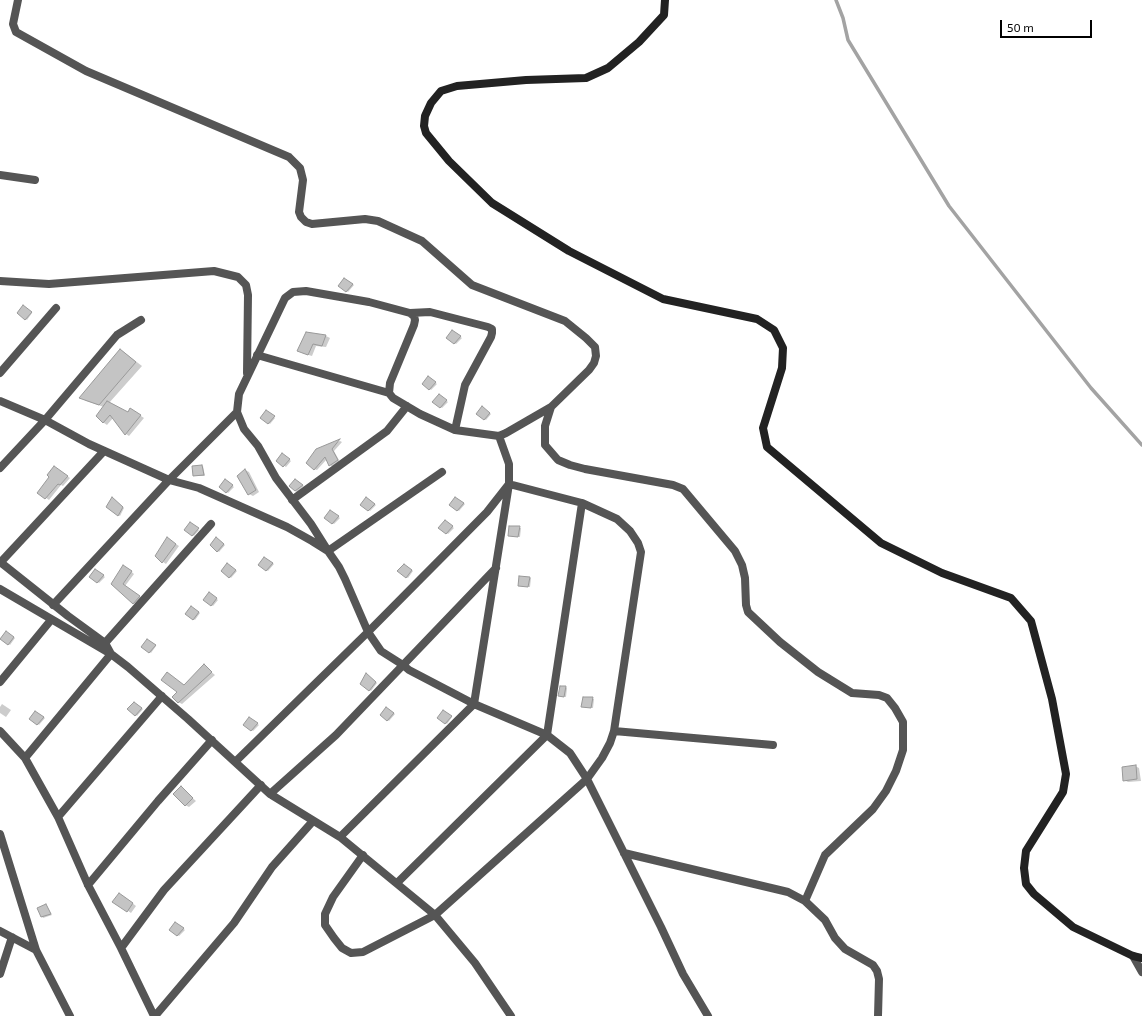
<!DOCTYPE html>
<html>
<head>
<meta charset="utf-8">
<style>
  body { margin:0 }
  #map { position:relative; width:1142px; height:1016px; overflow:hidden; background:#fff; font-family:"Exo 2",sans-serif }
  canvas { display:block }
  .scale { position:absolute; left:1000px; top:20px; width:92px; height:18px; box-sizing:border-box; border:2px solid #000; border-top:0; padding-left:5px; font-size:12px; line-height:14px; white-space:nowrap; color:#000; -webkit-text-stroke:3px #fff; paint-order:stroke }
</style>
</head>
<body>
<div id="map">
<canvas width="1142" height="1016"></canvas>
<div class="scale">50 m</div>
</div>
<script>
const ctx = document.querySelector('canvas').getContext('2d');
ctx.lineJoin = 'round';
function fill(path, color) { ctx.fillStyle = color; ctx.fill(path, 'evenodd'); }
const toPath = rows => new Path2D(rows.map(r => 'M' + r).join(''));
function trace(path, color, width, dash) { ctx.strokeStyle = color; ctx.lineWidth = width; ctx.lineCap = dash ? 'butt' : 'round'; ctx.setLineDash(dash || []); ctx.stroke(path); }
const shadow = toPath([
  [345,279,354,285,348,292,340,286],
  [23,307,32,313,27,320,18,313],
  [452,331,462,338,456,344,447,338],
  [306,333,326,336,330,338,326,347,316,346,312,356,302,353],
  [121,350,142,366,109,403,128,413,130,409,144,418,129,436,126,434,113,418,107,425,104,423,97,416,104,407,86,401,81,398],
  [428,377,437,384,431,390,423,384],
  [439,395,448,402,442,408,434,402],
  [482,408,491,414,486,420,477,414],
  [266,411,275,418,270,424,261,418],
  [340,441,342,442,334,451,340,462,333,467,330,465,327,459,317,470,314,469,317,450],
  [282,454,291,461,286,467,277,461],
  [201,466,203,466,205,476,194,476],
  [57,469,70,478,63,486,61,485,49,500,39,493],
  [245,470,249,472,259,492,253,496,249,494],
  [225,480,234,487,228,493,220,487],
  [295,480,304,486,297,492,295,491],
  [367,498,376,505,370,511,362,505],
  [455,498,465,504,459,511,450,505],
  [113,500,124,508,120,516,107,507],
  [330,511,340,518,334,524,332,523],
  [445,521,454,528,448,534,440,528],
  [190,523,199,530,194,536,185,530],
  [510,527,521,528,520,537,511,536],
  [216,539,225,545,219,552,211,545],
  [171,541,179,546,166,564,163,562],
  [264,558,274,564,268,571,259,565],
  [227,565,237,571,231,578,223,571],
  [404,565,413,571,408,578,406,577],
  [127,568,134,574,125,586,142,598,136,605,112,584],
  [96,570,105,577,99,583,91,577],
  [530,578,531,578,530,587,521,586],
  [209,593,218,600,213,606,204,600],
  [191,607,200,613,195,620,186,613],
  [6,632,15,638,10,645,1,638],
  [147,640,156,646,151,653,142,647],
  [204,666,215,675,182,704,178,702,185,686],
  [367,675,377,683,371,691,361,683],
  [566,687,567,688,566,697,561,696],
  [584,698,594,699,593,708,584,707],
  [134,703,143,709,137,716,129,709],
  [2,704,11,710,6,717,0,713,0,707],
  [386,708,395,714,389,721,381,715],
  [443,711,452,717,447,724,438,718],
  [36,712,45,718,39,725,31,718],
  [250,718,259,725,253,731,245,725],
  [1135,766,1139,768,1141,781,1128,782,1124,780],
  [181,788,196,801,189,807,185,805],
  [123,896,136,906,131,913,114,901],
  [46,905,52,915,43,918,38,909],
  [176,923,185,930,179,936,171,930]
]);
const stream = toPath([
  [836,0,843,18,848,40,949,206,1091,388,1142,445]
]);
const building = toPath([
  [344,278,353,284,346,292,338,286,344,278],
  [23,305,32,312,25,320,17,313,23,305],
  [452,330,461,336,454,344,446,338,452,330],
  [306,332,326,335,322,346,313,344,308,355,297,351,306,332],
  [120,349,136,362,99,405,79,398,120,349],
  [428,376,436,382,429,390,422,384,428,376],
  [439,394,447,400,440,408,432,402,439,394],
  [107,401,128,412,130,408,141,415,125,435,110,415,103,423,96,416,107,401],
  [482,406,490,413,484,420,476,414,482,406],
  [266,410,275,416,268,424,260,418,266,410],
  [340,439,332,449,338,460,329,466,325,457,314,470,306,463,316,449,340,439],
  [282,453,290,459,283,467,276,461,282,453],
  [202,465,204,475,193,476,192,466,202,465],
  [54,466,68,476,60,485,58,484,45,499,37,493,49,477,47,475,54,466],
  [245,469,256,490,248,495,237,476,245,469],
  [225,479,233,485,226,493,219,487,225,479],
  [295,479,303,485,295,491,289,486,295,479],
  [112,497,123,507,118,516,106,507,112,497],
  [366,497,375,504,368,511,360,505,366,497],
  [455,497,464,503,457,511,449,505,455,497],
  [330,510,339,516,332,524,324,518,330,510],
  [445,520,453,526,446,534,438,528,445,520],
  [190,522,199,528,192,536,184,530,190,522],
  [509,526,520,526,518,537,508,536,509,526],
  [167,537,176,544,162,563,155,556,167,537],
  [216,537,224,544,217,552,210,545,216,537],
  [264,557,273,563,266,571,258,565,264,557],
  [227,563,236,570,229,578,221,571,227,563],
  [404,564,412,570,406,578,397,571,404,564],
  [123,565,132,571,123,584,140,596,133,604,111,584,123,565],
  [95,569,104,575,97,583,89,577,95,569],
  [519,576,530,577,528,587,518,586,519,576],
  [209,592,217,598,211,606,203,600,209,592],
  [191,606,199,612,193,620,185,614,191,606],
  [6,631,14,637,8,645,0,639,6,631],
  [147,639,156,645,149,653,141,647,147,639],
  [204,664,212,672,178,703,172,697,177,692,161,680,167,672,184,685,204,664],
  [366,673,376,682,369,691,360,684,366,673],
  [560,686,566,686,564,697,558,696,560,686],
  [583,697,593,697,591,708,581,707,583,697],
  [134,702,142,708,135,716,127,709,134,702],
  [386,707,394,713,387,721,380,715,386,707],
  [443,710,452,716,445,724,437,718,443,710],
  [35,711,44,717,37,725,29,719,35,711],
  [249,717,258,723,251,731,243,725,249,717],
  [1136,765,1137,779,1123,781,1122,767,1136,765],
  [181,786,193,798,185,806,173,794,181,786],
  [119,893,133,903,127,912,112,902,119,893],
  [46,904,51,914,41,917,37,908,46,904],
  [175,922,184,928,177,936,169,930,175,922]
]);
const street = toPath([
  [18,0,13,24,16,32,86,71,289,157,300,168,303,180,299,212,301,217,306,222,312,224,365,219,378,221,422,241,472,285,565,321,586,338,595,347,596,356,594,363,589,370,551,407,506,433,499,436,455,430,420,414,393,398,389,393,390,383,414,325,415,320,414,316,410,313,369,302,306,291,293,292,285,298,239,394,237,412,244,429,258,446,276,478,311,524,328,551,442,472],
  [0,175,35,180],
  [0,281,49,284,214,271,238,277,246,285,248,295,247,373],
  [410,313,430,312,488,327,492,329,492,333,491,337,465,385,455,430],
  [257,355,389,393],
  [0,373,56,308],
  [0,401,45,420,89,444,169,480,199,488,287,527,312,541,328,551,339,567,345,579,368,632,381,651,403,665,409,670,474,704,547,735,570,753,587,779,661,927,683,974,708,1016],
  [551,407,545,426,545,445,558,460,570,465,585,469,673,485,683,489,735,551,742,565,745,578,746,605,748,612,780,642,818,672,852,693,879,695,887,698,895,708,903,722,903,750,896,771,886,791,873,809,825,855,805,901],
  [0,468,45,420,117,335,141,320],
  [292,500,387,431,407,406],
  [0,562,68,616,105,643,111,654,128,667,188,719,270,794,336,735,496,568],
  [0,563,104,451],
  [0,589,111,654,25,758],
  [53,605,169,480,237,412],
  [105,643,211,524],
  [0,682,51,620],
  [0,731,25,758,58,817,88,885,121,948],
  [614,731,773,745],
  [235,762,368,632,487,512,509,484,582,503,617,519,630,531,638,543,641,552,614,731,610,743,602,758,587,779,435,915,363,952,351,953,342,948,334,938,325,925,325,914,333,897,363,855],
  [270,794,340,837,435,915,475,963,511,1016],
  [58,817,162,696],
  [0,834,36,950,70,1016],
  [340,837,474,704,509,484,509,464,499,436],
  [624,853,788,892,805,901,825,920,835,938,845,949,873,965,877,971,879,979,878,1016],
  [397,883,547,735,582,503],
  [88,885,158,801,212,740],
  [0,931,36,950],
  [1133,956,1142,972],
  [0,974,12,937],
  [154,1016,121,948,164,890,261,785],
  [155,1016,234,923,272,867,313,821]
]);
const secondary = toPath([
  [665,0,664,15,639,42,608,68,586,78,526,80,457,86,441,91,431,103,425,116,424,126,426,133,449,161,492,203,569,251,663,299,757,319,774,330,783,348,782,368,763,428,767,447,881,543,942,573,1011,598,1031,621,1052,699,1066,774,1063,792,1026,851,1024,868,1026,884,1034,894,1073,927,1133,956,1142,958]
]);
fill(shadow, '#0003');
trace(stream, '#a3a3a3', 3.5);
fill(building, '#c4c4c4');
trace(building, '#999', 1);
trace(street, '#555', 8);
trace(secondary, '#222', 8);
</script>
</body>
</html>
